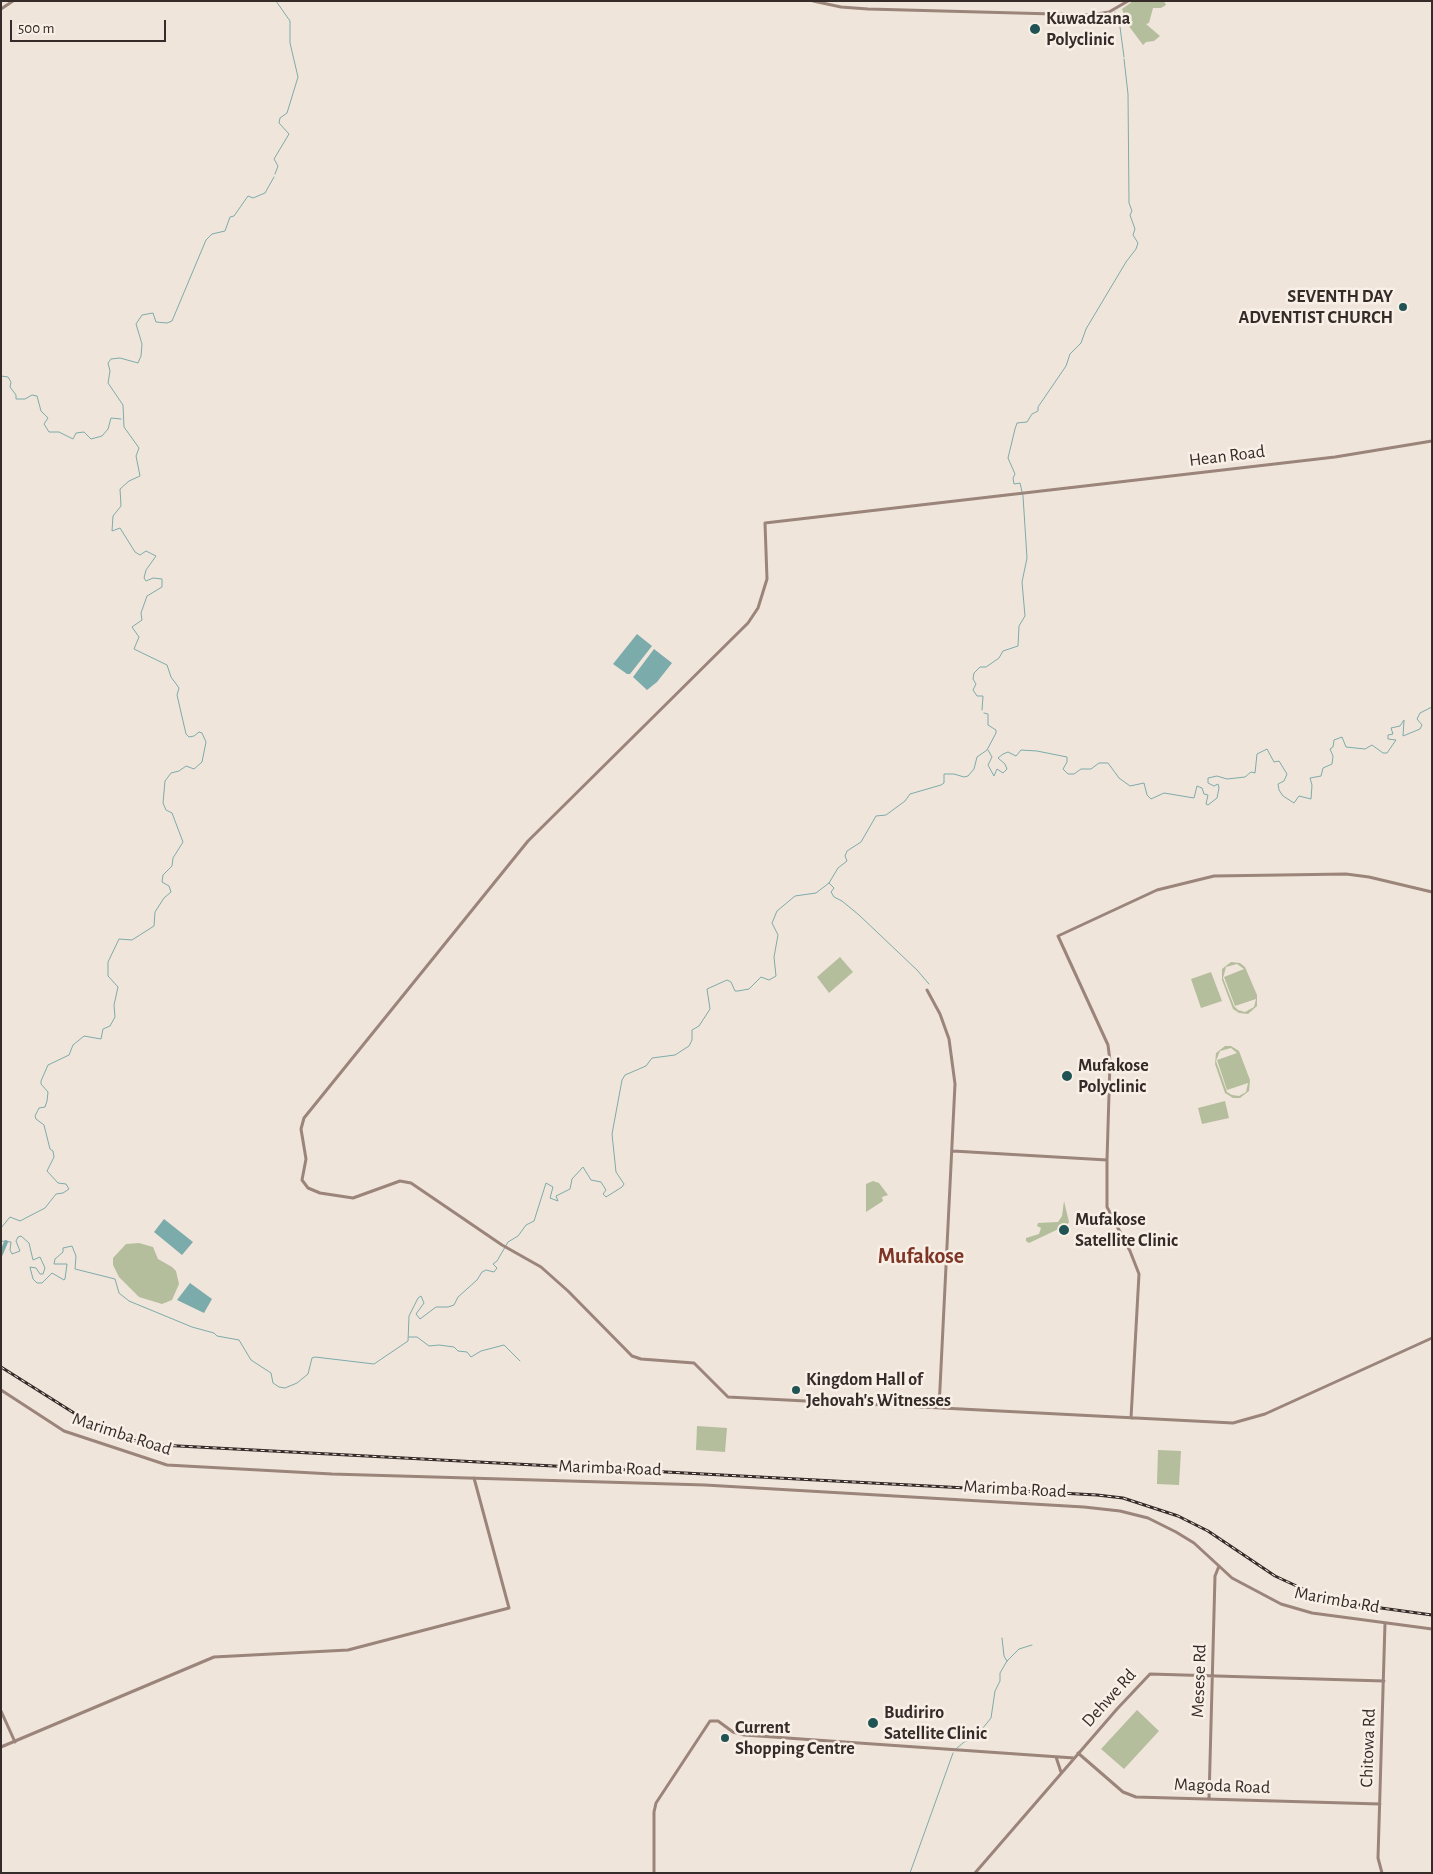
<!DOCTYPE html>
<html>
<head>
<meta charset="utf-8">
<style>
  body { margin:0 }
  #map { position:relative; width:1433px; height:1874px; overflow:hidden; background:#f0e5db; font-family:"Alegreya Sans",sans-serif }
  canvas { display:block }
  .frame { position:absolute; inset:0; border:2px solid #352b28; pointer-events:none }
  .scale { position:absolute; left:10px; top:20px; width:156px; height:22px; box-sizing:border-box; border:2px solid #352b28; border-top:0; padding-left:6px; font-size:15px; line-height:18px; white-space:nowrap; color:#352b28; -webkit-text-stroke:4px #f8efe7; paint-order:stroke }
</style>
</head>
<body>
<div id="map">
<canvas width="1433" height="1874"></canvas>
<div class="frame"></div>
<div class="scale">500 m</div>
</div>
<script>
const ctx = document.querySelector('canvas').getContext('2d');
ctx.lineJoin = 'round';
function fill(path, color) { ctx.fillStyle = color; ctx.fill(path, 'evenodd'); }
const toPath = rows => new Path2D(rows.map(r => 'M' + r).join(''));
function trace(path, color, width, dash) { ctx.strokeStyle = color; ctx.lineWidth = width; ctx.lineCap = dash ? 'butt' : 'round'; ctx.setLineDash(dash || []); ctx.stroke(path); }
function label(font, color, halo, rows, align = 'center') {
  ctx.font = font + ' "Alegreya Sans",sans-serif'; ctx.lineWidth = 5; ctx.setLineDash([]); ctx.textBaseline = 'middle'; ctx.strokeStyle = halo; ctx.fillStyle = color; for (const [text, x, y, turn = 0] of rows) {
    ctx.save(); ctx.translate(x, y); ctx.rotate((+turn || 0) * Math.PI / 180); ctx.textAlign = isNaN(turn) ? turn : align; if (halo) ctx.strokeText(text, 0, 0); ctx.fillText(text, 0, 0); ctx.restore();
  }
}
const green = toPath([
  [1133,1,1164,1,1166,5,1161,8,1153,8,1149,23,1146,24,1160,36,1154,41,1146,42,1143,45,1128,25,1122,9],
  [840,957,853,972,829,993,817,977],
  [1231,962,1240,963,1245,967,1257,995,1257,1006,1248,1014,1239,1013,1233,1009,1222,980,1222,969],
  [1237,964,1244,969,1224,977,1235,1006,1256,999,1254,1007,1245,1012,1238,1010,1234,1006,1223,978,1226,967],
  [1211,972,1222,1001,1201,1008,1191,979],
  [1225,1046,1231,1046,1239,1051,1250,1080,1249,1091,1240,1098,1233,1098,1225,1093,1215,1064,1216,1053],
  [1231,1048,1237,1053,1217,1060,1227,1090,1248,1083,1246,1092,1239,1096,1232,1095,1227,1092,1216,1061,1220,1051],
  [1225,1101,1229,1118,1202,1124,1198,1108],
  [873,1181,879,1183,888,1195,882,1197,883,1201,866,1212,866,1184],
  [1064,1201,1069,1222,1067,1225,1029,1243,1026,1241,1026,1238,1039,1234,1041,1228,1037,1226,1038,1223,1058,1222,1062,1216],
  [139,1243,153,1247,158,1259,172,1267,176,1271,179,1284,172,1300,162,1304,139,1297,119,1277,113,1265,113,1258,126,1244],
  [697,1426,727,1428,725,1452,696,1450],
  [1158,1450,1181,1451,1179,1485,1157,1484],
  [1137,1710,1159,1731,1124,1769,1101,1749]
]);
const water = toPath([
  [637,634,652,646,630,674,627,674,613,664],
  [654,649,672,663,657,682,647,690,633,677],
  [164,1219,193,1242,182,1255,154,1232],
  [190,1283,212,1299,204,1313,177,1300]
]);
const stream = toPath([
  [1115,12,1120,27,1124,57],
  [275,174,278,166,274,159,289,134,279,123,280,118,287,113,298,77,290,43,290,21,276,1],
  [1,376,8,377,11,382,10,387,16,395,16,399,25,399,32,395,37,396,41,411,48,418,44,424,49,432,59,432,73,439,76,433,84,432,91,439,102,436,108,429,111,418,121,419],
  [982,710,983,696,977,696,973,690,976,684,973,679,974,673,980,667,986,667,999,658,1003,651,1018,646,1019,626,1025,616,1022,582,1027,558,1023,496,1020,483,1014,484,1013,478,1015,474,1008,458,1015,429,1017,423,1027,422,1032,414,1038,411,1038,407,1066,366,1070,354,1081,343,1086,329,1126,262,1136,249,1138,243,1133,235,1135,229,1130,215,1132,211,1129,203,1128,94,1124,59],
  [988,750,992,757,988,765,994,776,997,769,1003,773,1007,769,1005,764,998,758,1003,754,1008,752,1016,756,1021,750,1037,751,1067,757,1067,762,1063,769,1068,774,1074,774,1081,769,1091,769,1099,763,1108,763,1119,778,1130,786,1144,783,1147,795,1151,799,1164,793,1194,798,1197,786,1202,788,1204,794,1208,795,1206,804,1208,805,1217,798,1219,788,1218,784,1214,786,1208,783,1208,778,1217,776,1227,779,1245,777,1251,772,1255,773,1257,754,1267,749,1274,762,1279,761,1287,774,1284,781,1278,784,1279,790,1283,796,1294,803,1299,796,1311,799,1312,785,1310,778,1321,776,1323,768,1332,764,1333,756,1330,749,1333,747,1334,740,1342,737,1346,747,1365,749,1372,745,1383,753,1387,753,1396,740,1388,739,1388,735,1393,734,1391,728,1400,726,1404,720,1403,736,1420,729,1422,725,1417,719,1420,713,1432,707],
  [829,883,834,888,831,892,834,897,842,901,859,915,917,970,929,984],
  [1,1228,10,1217,20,1221,45,1208,56,1194,63,1193,69,1189,66,1184,58,1183,47,1171,54,1157,53,1151,50,1149,44,1125,36,1119,35,1116,39,1108,45,1107,47,1101,48,1092,41,1084,41,1081,48,1065,69,1055,73,1045,84,1036,101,1039,103,1029,110,1026,115,1017,114,1005,118,987,108,976,108,962,119,939,132,940,154,926,155,912,164,898,171,892,169,886,162,882,163,875,172,866,173,858,183,842,172,813,166,810,163,803,165,781,171,773,179,771,186,766,194,769,202,762,206,742,202,733,199,732,194,736,189,737,186,734,177,695,179,688,171,677,167,665,134,649,139,637,132,627,142,620,141,613,147,596,162,587,162,579,153,578,146,581,144,578,146,570,156,556,146,551,140,555,135,552,120,528,112,531,113,516,121,506,120,489,129,481,140,476,136,456,139,448,124,427,123,405,108,383,110,371,108,363,111,359,120,358,138,363,141,356,142,344,136,324,142,315,153,313,156,322,167,323,172,321,206,240,212,234,225,231,230,217,234,216,248,196,253,198,265,193,274,177],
  [1,1237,1,1239],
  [1,1241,11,1242,10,1250,12,1254,20,1251,16,1241,18,1237,21,1236,29,1243,33,1260,40,1257,45,1268,43,1274,40,1274,36,1268,30,1267,33,1279,37,1283,42,1283,52,1273,64,1280,65,1279,67,1264,54,1264,55,1259,63,1252,63,1248,72,1246,76,1256,75,1269,115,1279,119,1293,129,1301,192,1327,214,1333,217,1336,239,1340,251,1360,271,1373,273,1383,279,1387,285,1388,297,1383,308,1374,312,1358,315,1357,374,1364,408,1341,409,1316,418,1298,421,1296,424,1303,416,1314,420,1319,436,1307,448,1307,454,1305,458,1297,477,1280,482,1272,486,1270,494,1272,497,1268,493,1264,497,1261,508,1242,518,1236,526,1225,534,1221,546,1183,553,1187,550,1198,558,1201,556,1196,570,1189,572,1179,583,1167,591,1180,601,1182,606,1190,603,1194,606,1197,622,1187,624,1184,616,1172,612,1134,622,1080,625,1075,646,1066,652,1058,675,1055,689,1046,692,1040,692,1030,699,1026,710,1009,707,989,727,980,731,982,735,991,738,991,749,989,761,977,769,980,776,976,774,957,778,935,772,923,777,911,795,896,816,893,829,883,838,868,847,861,845,856,847,851,861,842,876,816,886,815,905,801,910,794,941,785,944,783,944,774,954,774,964,777,968,776,974,769,977,757,987,750,996,733,996,730,988,725,988,714,984,713],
  [409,1337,417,1337,429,1346,439,1345,454,1347,458,1351,467,1352,471,1357,481,1351,504,1345,520,1361],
  [1002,1638,1004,1656,1007,1661],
  [956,1749,964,1742,974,1739,991,1718,995,1691,1000,1681,1000,1673,1007,1661,1019,1649,1032,1645],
  [910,1873,953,1753]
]);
const river = toPath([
  [1,1254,6,1242]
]);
const secondary = toPath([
  [813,1,841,7,868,9,1091,15,1109,12,1128,1],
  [1,9,13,1],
  [1432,441,1335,457,765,523,767,579,758,608,748,623,528,841,304,1118,301,1129,306,1159,302,1180,308,1188,320,1193,353,1198,400,1181,411,1183,502,1245,541,1267,568,1291,632,1356,641,1359,694,1363,728,1397,1233,1423,1265,1414,1432,1338],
  [927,990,940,1014,949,1039,955,1084,939,1408],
  [953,1151,1107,1160,1107,1207,1130,1251,1139,1274,1131,1418],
  [1107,1160,1110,1061,1108,1045,1058,936,1157,890,1214,876,1346,874,1369,877,1432,892],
  [1,1390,64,1431,167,1465,332,1474,705,1485,1084,1507,1120,1511,1148,1518,1176,1532,1194,1543,1232,1578,1281,1604,1312,1613,1432,1629],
  [1,1711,15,1742],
  [1,1747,214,1657,348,1650,509,1608,474,1478],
  [1078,1753,1123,1792,1136,1797,1380,1804],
  [1056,1757,1061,1772],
  [1209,1799,1215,1576,1219,1566],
  [654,1873,654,1812,656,1803,710,1721,718,1721,733,1732,744,1735,1074,1758],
  [975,1873,1117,1709,1150,1674,1384,1681],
  [1382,1873,1378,1858,1385,1623]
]);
const rail = toPath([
  [1,1367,101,1430,136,1441,160,1445,1097,1495,1123,1498,1178,1516,1208,1531,1275,1576,1316,1595,1352,1604,1432,1615]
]);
const markers = [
  [1035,29,6,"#205353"],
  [1403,307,5,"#205353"],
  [1067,1076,6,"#205353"],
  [1064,1230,6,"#205353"],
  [796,1390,5,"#205353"],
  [873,1723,6,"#205353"],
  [725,1738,5,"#205353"]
];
const poiNames = [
  ["Kuwadzana",1046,19],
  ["Polyclinic",1046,40],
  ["SEVENTH DAY",1393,297,"right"],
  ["ADVENTIST CHURCH",1393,318,"right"],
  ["Mufakose",1078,1066],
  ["Polyclinic",1078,1087],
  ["Mufakose",1075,1220],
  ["Satellite Clinic",1075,1241],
  ["Kingdom Hall of",806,1380],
  ["Jehovah's Witnesses",806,1401],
  ["Budiriro",884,1713],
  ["Satellite Clinic",884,1734],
  ["Current",735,1728],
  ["Shopping Centre",735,1749]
];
const streetNames = [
  ["Hean Road",1227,456,-7],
  ["Marimba Road",122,1434,18],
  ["Marimba Road",610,1468,2],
  ["Marimba Road",1015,1489,3],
  ["Marimba Rd",1337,1600,10],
  ["Mesese Rd",1199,1681,-88],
  ["Dehwe Rd",1109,1698,-48],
  ["Chitowa Rd",1368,1748,-88],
  ["Magoda Road",1222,1786,2]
];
const districtNames = [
  ["Mufakose",921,1256]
];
fill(green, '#b4be9c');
fill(water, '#7cabab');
trace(stream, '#7cabab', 1);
trace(river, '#7cabab', 4);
trace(secondary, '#9b8479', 3);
trace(rail, '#352b28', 3);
trace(rail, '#f8efe7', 1, [4]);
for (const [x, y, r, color] of markers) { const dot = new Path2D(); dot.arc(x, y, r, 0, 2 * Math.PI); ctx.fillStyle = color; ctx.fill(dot); trace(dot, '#f8efe7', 2); }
label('bold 18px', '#352b28', '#f8efe7', poiNames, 'left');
label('18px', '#352b28', '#f8efe7', streetNames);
label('bold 22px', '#7f3626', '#f8efe7', districtNames);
</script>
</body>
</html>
